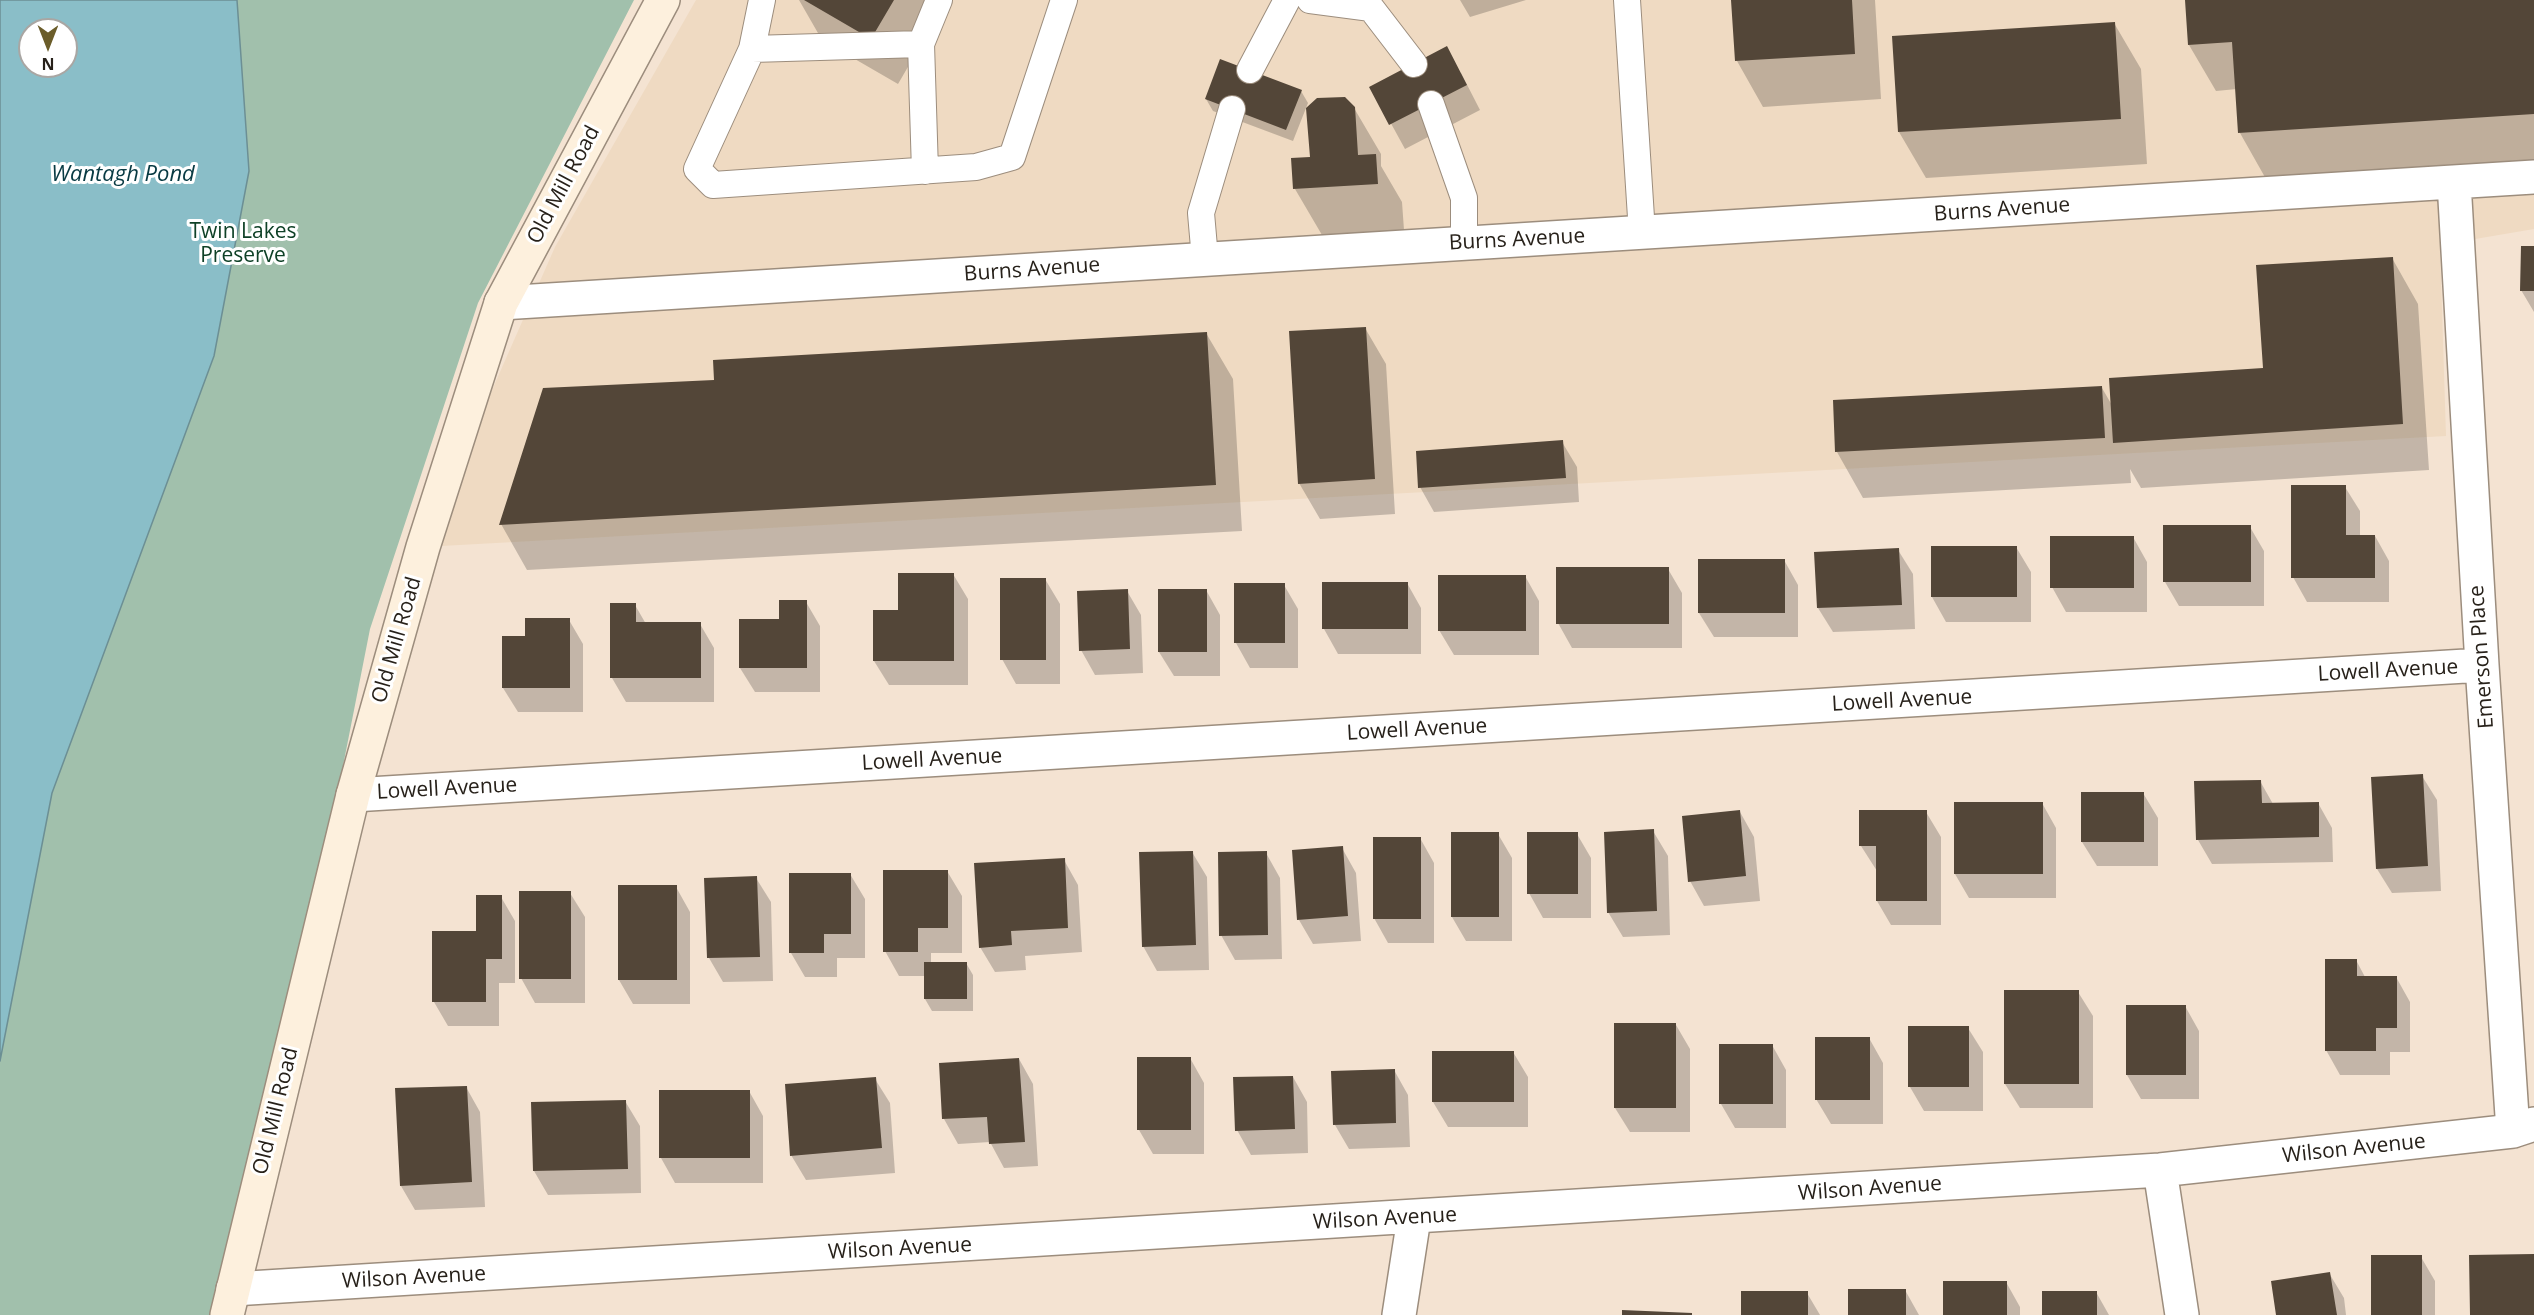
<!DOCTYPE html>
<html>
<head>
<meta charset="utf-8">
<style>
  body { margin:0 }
  #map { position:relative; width:2534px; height:1315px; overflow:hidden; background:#f4e3d2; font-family:"Open Sans",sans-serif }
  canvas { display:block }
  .north { position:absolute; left:18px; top:18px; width:60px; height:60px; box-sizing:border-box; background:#fff; border:2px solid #a9a6a3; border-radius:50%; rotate:180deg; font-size:16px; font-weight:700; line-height:24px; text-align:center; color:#27211a }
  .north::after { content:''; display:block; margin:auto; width:21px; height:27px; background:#6b5d2a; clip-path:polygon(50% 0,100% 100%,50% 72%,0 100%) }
</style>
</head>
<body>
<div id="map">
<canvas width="2534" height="1315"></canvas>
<div class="north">N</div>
</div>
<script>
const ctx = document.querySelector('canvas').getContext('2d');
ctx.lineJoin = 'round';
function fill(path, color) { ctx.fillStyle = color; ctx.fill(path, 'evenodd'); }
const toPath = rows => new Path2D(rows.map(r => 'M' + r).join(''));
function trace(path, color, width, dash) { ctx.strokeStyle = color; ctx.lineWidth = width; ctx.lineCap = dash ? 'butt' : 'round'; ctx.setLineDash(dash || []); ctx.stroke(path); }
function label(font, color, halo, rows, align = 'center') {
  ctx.font = font + ' "Open Sans",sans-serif'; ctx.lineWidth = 6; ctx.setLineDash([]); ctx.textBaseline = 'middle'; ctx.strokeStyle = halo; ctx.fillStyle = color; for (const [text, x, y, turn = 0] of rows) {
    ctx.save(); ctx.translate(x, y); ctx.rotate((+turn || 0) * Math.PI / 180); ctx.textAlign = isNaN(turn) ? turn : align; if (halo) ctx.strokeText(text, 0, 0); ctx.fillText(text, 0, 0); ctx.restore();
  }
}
const built = toPath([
  [696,0,2534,0,2534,229,2440,245,2446,436,423,547,555,247]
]);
const green = toPath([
  [0,0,634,0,478,303,370,629,341,776,216,1315,0,1315],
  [30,30,66,30,66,66,30,66]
]);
const water = toPath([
  [0,0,237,0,249,171,214,356,52,793,0,1061,0,0],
  [30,30,66,30,66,66,30,66,30,30]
]);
const shadow = toPath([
  [799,0,947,0,898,84,822,40],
  [1460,0,1526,0,1470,17],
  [1733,0,1875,0,1881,99,1763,107,1737,61],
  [2187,0,2534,0,2534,161,2266,179,2240,133,2237,89,2216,91,2189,45],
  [2114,23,2141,69,2147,164,1926,178,1899,132],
  [1461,73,1480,110,1405,149,1371,87],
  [1301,91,1308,103,1293,141,1213,111,1206,99],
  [1354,108,1381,154,1381,166,1402,202,1404,230,1322,235,1295,189,1293,160,1311,158],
  [2534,248,2534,312,2521,290],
  [2392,258,2418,304,2429,470,2141,488,2130,469,2131,483,1863,498,1837,452,1834,402,2102,388,2113,407,2264,369],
  [1365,328,1386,364,1395,514,1320,519,1299,483],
  [1206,333,1233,379,1242,531,527,570,501,524,716,381],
  [1562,442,1577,467,1579,502,1434,512,1420,487],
  [2345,487,2360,511,2360,536,2375,536,2389,561,2389,602,2307,602,2293,577],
  [2250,527,2264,551,2264,606,2179,606,2165,582],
  [2133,537,2147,562,2147,612,2066,612,2052,587],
  [1932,547,2016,547,2031,572,2031,622,1946,622,1932,597],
  [1898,550,1913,574,1915,629,1833,632,1818,608],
  [1784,560,1798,585,1798,637,1714,637,1699,613],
  [1668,569,1682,593,1682,648,1572,648,1558,623],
  [953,574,968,599,968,685,889,685,874,661],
  [1525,576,1539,601,1539,655,1454,655,1439,630],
  [1045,579,1060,604,1060,684,1016,684,1002,659],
  [1407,583,1421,608,1421,654,1338,654,1324,629],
  [1236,585,1284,585,1298,609,1298,668,1250,668,1236,643],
  [1206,590,1220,615,1220,676,1174,676,1159,652],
  [1127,591,1141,615,1143,673,1095,675,1081,650],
  [806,602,820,626,820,692,755,692,740,668,781,621],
  [635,605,646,624,700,624,714,648,714,702,626,702,612,678],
  [569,620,583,644,583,712,518,712,503,688,527,638],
  [2422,776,2437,800,2441,891,2392,893,2377,869],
  [2260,781,2273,804,2318,803,2332,828,2333,862,2212,864,2198,840],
  [2143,793,2158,818,2158,866,2097,866,2082,842],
  [2042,803,2056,828,2056,898,1969,898,1955,874],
  [1740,812,1754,837,1760,901,1704,906,1690,881],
  [1861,812,1926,812,1941,837,1941,925,1891,925,1877,901,1877,871,1861,846],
  [1653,831,1668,856,1670,935,1623,937,1608,912],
  [1498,834,1512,858,1512,941,1466,941,1452,917],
  [1577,834,1591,858,1591,918,1543,918,1529,893],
  [1420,838,1434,863,1434,943,1388,943,1374,918],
  [1342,848,1356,873,1361,941,1313,944,1299,920],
  [1192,852,1207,877,1209,970,1157,971,1143,946],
  [1266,853,1280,878,1282,959,1235,960,1221,935],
  [1064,860,1078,885,1082,952,1025,956,1026,970,995,972,980,947],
  [947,871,962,896,962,953,931,953,931,963,966,963,973,975,973,1011,932,1011,925,999,925,976,899,976,885,951],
  [850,874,865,899,865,958,837,958,837,977,805,977,791,953],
  [756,878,771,902,773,981,723,982,709,958],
  [676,887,690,912,690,1004,633,1004,619,980],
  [570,893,585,917,585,1003,535,1003,521,978],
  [501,897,515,921,515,983,499,983,499,1026,448,1026,434,1002],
  [2356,960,2365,977,2396,977,2410,1002,2410,1052,2390,1052,2390,1075,2340,1075,2326,1050],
  [2078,992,2093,1016,2093,1108,2020,1108,2005,1084],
  [2185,1006,2199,1031,2199,1099,2141,1099,2127,1075],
  [1676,1025,1690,1049,1690,1132,1630,1132,1615,1108],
  [1968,1028,1983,1052,1983,1111,1924,1111,1910,1087],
  [1869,1038,1883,1063,1883,1124,1831,1124,1816,1099],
  [1772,1045,1786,1070,1786,1128,1735,1128,1721,1104],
  [1433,1052,1513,1052,1528,1077,1528,1127,1448,1127,1433,1102],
  [1190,1058,1204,1083,1204,1154,1153,1154,1139,1130],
  [1019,1059,1033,1084,1038,1166,1004,1168,990,1142,958,1144,944,1119,940,1064],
  [1394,1070,1408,1095,1410,1147,1349,1149,1335,1125],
  [1293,1077,1307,1102,1308,1153,1251,1155,1237,1130],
  [875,1079,890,1103,895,1173,806,1180,791,1155],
  [466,1087,480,1112,485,1207,415,1210,401,1186],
  [749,1091,763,1116,763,1183,675,1183,661,1158],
  [625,1101,640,1126,641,1193,548,1195,534,1171],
  [2421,1257,2435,1281,2435,1315,2373,1315],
  [2329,1273,2344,1298,2346,1315,2278,1315],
  [2006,1282,2020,1307,2020,1315,1945,1315],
  [1905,1290,1919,1315,1850,1315],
  [2096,1292,2109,1315,2044,1315],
  [1807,1293,1820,1315,1743,1315]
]);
const building = toPath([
  [804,0,894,0,871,39],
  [1731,0,1852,0,1855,54,1735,61],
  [2185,0,2534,0,2534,114,2238,133,2232,42,2188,45],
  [2115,22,2121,119,1898,132,1892,36],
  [1447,46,1467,85,1389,125,1369,87],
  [1220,59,1302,90,1286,130,1205,99],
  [1345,97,1355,107,1358,155,1376,154,1378,184,1293,189,1291,158,1310,157,1306,108,1317,98],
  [2521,246,2534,246,2534,291,2520,291],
  [2393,257,2403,424,2113,443,2109,378,2263,368,2256,265],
  [1366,327,1375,479,1298,484,1289,331],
  [1207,332,1216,485,499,525,543,388,714,380,713,360],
  [2102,386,2105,438,1835,452,1833,400],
  [1563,440,1566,478,1418,488,1416,451],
  [2291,485,2346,485,2346,535,2375,535,2375,578,2291,578],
  [2163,525,2251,525,2251,582,2163,582],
  [2050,536,2134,536,2134,588,2050,588],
  [1931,546,2017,546,2017,597,1931,597],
  [1899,548,1902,605,1817,608,1814,552],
  [1698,559,1785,559,1785,613,1698,613],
  [1556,567,1669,567,1669,624,1556,624],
  [898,573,954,573,954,661,873,661,873,610,898,610],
  [1438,575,1526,575,1526,631,1438,631],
  [1000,578,1046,578,1046,660,1000,660],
  [1322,582,1408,582,1408,629,1322,629],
  [1234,583,1285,583,1285,643,1234,643],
  [1128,589,1130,649,1079,651,1077,591],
  [1158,589,1207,589,1207,652,1158,652],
  [779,600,807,600,807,668,739,668,739,619,779,619],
  [610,603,636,603,636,622,701,622,701,678,610,678],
  [525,618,570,618,570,688,502,688,502,636,525,636],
  [2423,774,2428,866,2376,869,2371,777],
  [2261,780,2262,803,2319,802,2319,837,2196,840,2194,781],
  [2081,792,2144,792,2144,842,2081,842],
  [1954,802,2043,802,2043,874,1954,874],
  [1740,810,1746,876,1688,882,1682,816],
  [1859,810,1927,810,1927,901,1876,901,1876,846,1859,846],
  [1654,829,1657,911,1607,913,1604,832],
  [1451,832,1499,832,1499,917,1451,917],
  [1527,832,1578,832,1578,894,1527,894],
  [1373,837,1421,837,1421,919,1373,919],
  [1343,846,1348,916,1297,920,1292,850],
  [1193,851,1196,945,1142,947,1139,852],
  [1267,851,1268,935,1219,936,1218,852],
  [1065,858,1068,928,1011,931,1012,945,979,948,974,863],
  [883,870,948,870,948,928,918,928,918,952,883,952],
  [789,873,851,873,851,934,824,934,824,953,789,953],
  [757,876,760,957,707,958,704,878],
  [618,885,677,885,677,980,618,980],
  [519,891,571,891,571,979,519,979],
  [476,895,502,895,502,959,486,959,486,1002,432,1002,432,931,476,931],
  [2325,959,2357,959,2357,976,2397,976,2397,1028,2376,1028,2376,1051,2325,1051],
  [924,962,967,962,967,999,924,999],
  [2004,990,2079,990,2079,1084,2004,1084],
  [2126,1005,2186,1005,2186,1075,2126,1075],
  [1614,1023,1676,1023,1676,1108,1614,1108],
  [1908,1026,1969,1026,1969,1087,1908,1087],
  [1815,1037,1870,1037,1870,1100,1815,1100],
  [1719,1044,1773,1044,1773,1104,1719,1104],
  [1432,1051,1514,1051,1514,1102,1432,1102],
  [1137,1057,1191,1057,1191,1130,1137,1130],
  [1019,1058,1025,1142,989,1144,987,1117,942,1119,939,1063],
  [1395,1069,1396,1123,1333,1125,1331,1071],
  [1293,1076,1295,1129,1235,1131,1233,1077],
  [876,1077,882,1148,790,1156,785,1084],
  [467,1086,472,1182,400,1186,395,1088],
  [659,1090,750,1090,750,1158,659,1158],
  [626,1100,628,1169,533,1171,531,1102],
  [2534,1254,2534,1315,2470,1315,2469,1255],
  [2371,1255,2422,1255,2422,1315,2371,1315],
  [2330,1272,2337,1315,2276,1315,2271,1281],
  [1943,1281,2007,1281,2007,1315,1943,1315],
  [1848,1289,1906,1289,1906,1315,1848,1315],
  [1741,1291,1808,1291,1808,1315,1741,1315],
  [2042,1291,2097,1291,2097,1315,2042,1315],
  [1622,1310,1692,1313,1692,1315,1622,1315]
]);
const lane = toPath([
  [939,0,921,44,752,49,697,169,713,185,976,167,1012,157,1064,0],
  [1310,0,1371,8,1414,64],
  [1627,0,1642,233],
  [921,44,925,171],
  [752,49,762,0],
  [1250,70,1287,0],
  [1431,104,1464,198,1464,243],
  [1205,259,1201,213,1232,109]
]);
const street = toPath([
  [2454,182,2482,665,2513,1131],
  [501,303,2534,177],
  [353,795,2482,665],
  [2160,1170,2182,1315],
  [233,1289,2160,1170,2513,1131,2534,1124],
  [1399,1315,1414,1218]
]);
const secondary = toPath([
  [227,1315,353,795,423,547,501,303,663,0]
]);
const streetNames = [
  ["Old Mill Road",564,185,-62],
  ["Burns Avenue",2002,210,-4],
  ["Burns Avenue",1517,240,-3],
  ["Burns Avenue",1032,270,-4],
  ["Old Mill Road",397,640,-74],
  ["Emerson Place",2482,657,-94],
  ["Lowell Avenue",2388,671,-3],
  ["Lowell Avenue",1902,701,-3],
  ["Lowell Avenue",1417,730,-3],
  ["Lowell Avenue",932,760,-3],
  ["Lowell Avenue",447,789,-3],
  ["Old Mill Road",276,1111,-76],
  ["Wilson Avenue",2354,1149,-6],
  ["Wilson Avenue",1870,1189,-4],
  ["Wilson Avenue",1385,1219,-3],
  ["Wilson Avenue",900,1249,-3],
  ["Wilson Avenue",414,1278,-3]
];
const parkNames = [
  ["Twin Lakes",243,232],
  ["Preserve",243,256]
];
const waterNames = [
  ["Wantagh Pond",123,175]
];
fill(built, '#efdac2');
fill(green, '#a1c0ac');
fill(water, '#8abec8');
trace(water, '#6c8f94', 1.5);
fill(shadow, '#0003');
fill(building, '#534638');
trace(lane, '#9c8d7d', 28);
trace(street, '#9c8d7d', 36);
trace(secondary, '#9c8d7d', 36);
trace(lane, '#fff', 26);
trace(street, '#fff', 33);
trace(secondary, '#fdf0dd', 33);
label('21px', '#27211a', '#fff', streetNames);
label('21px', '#0f4127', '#fff', parkNames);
label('italic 22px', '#083a43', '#fff', waterNames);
</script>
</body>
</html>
